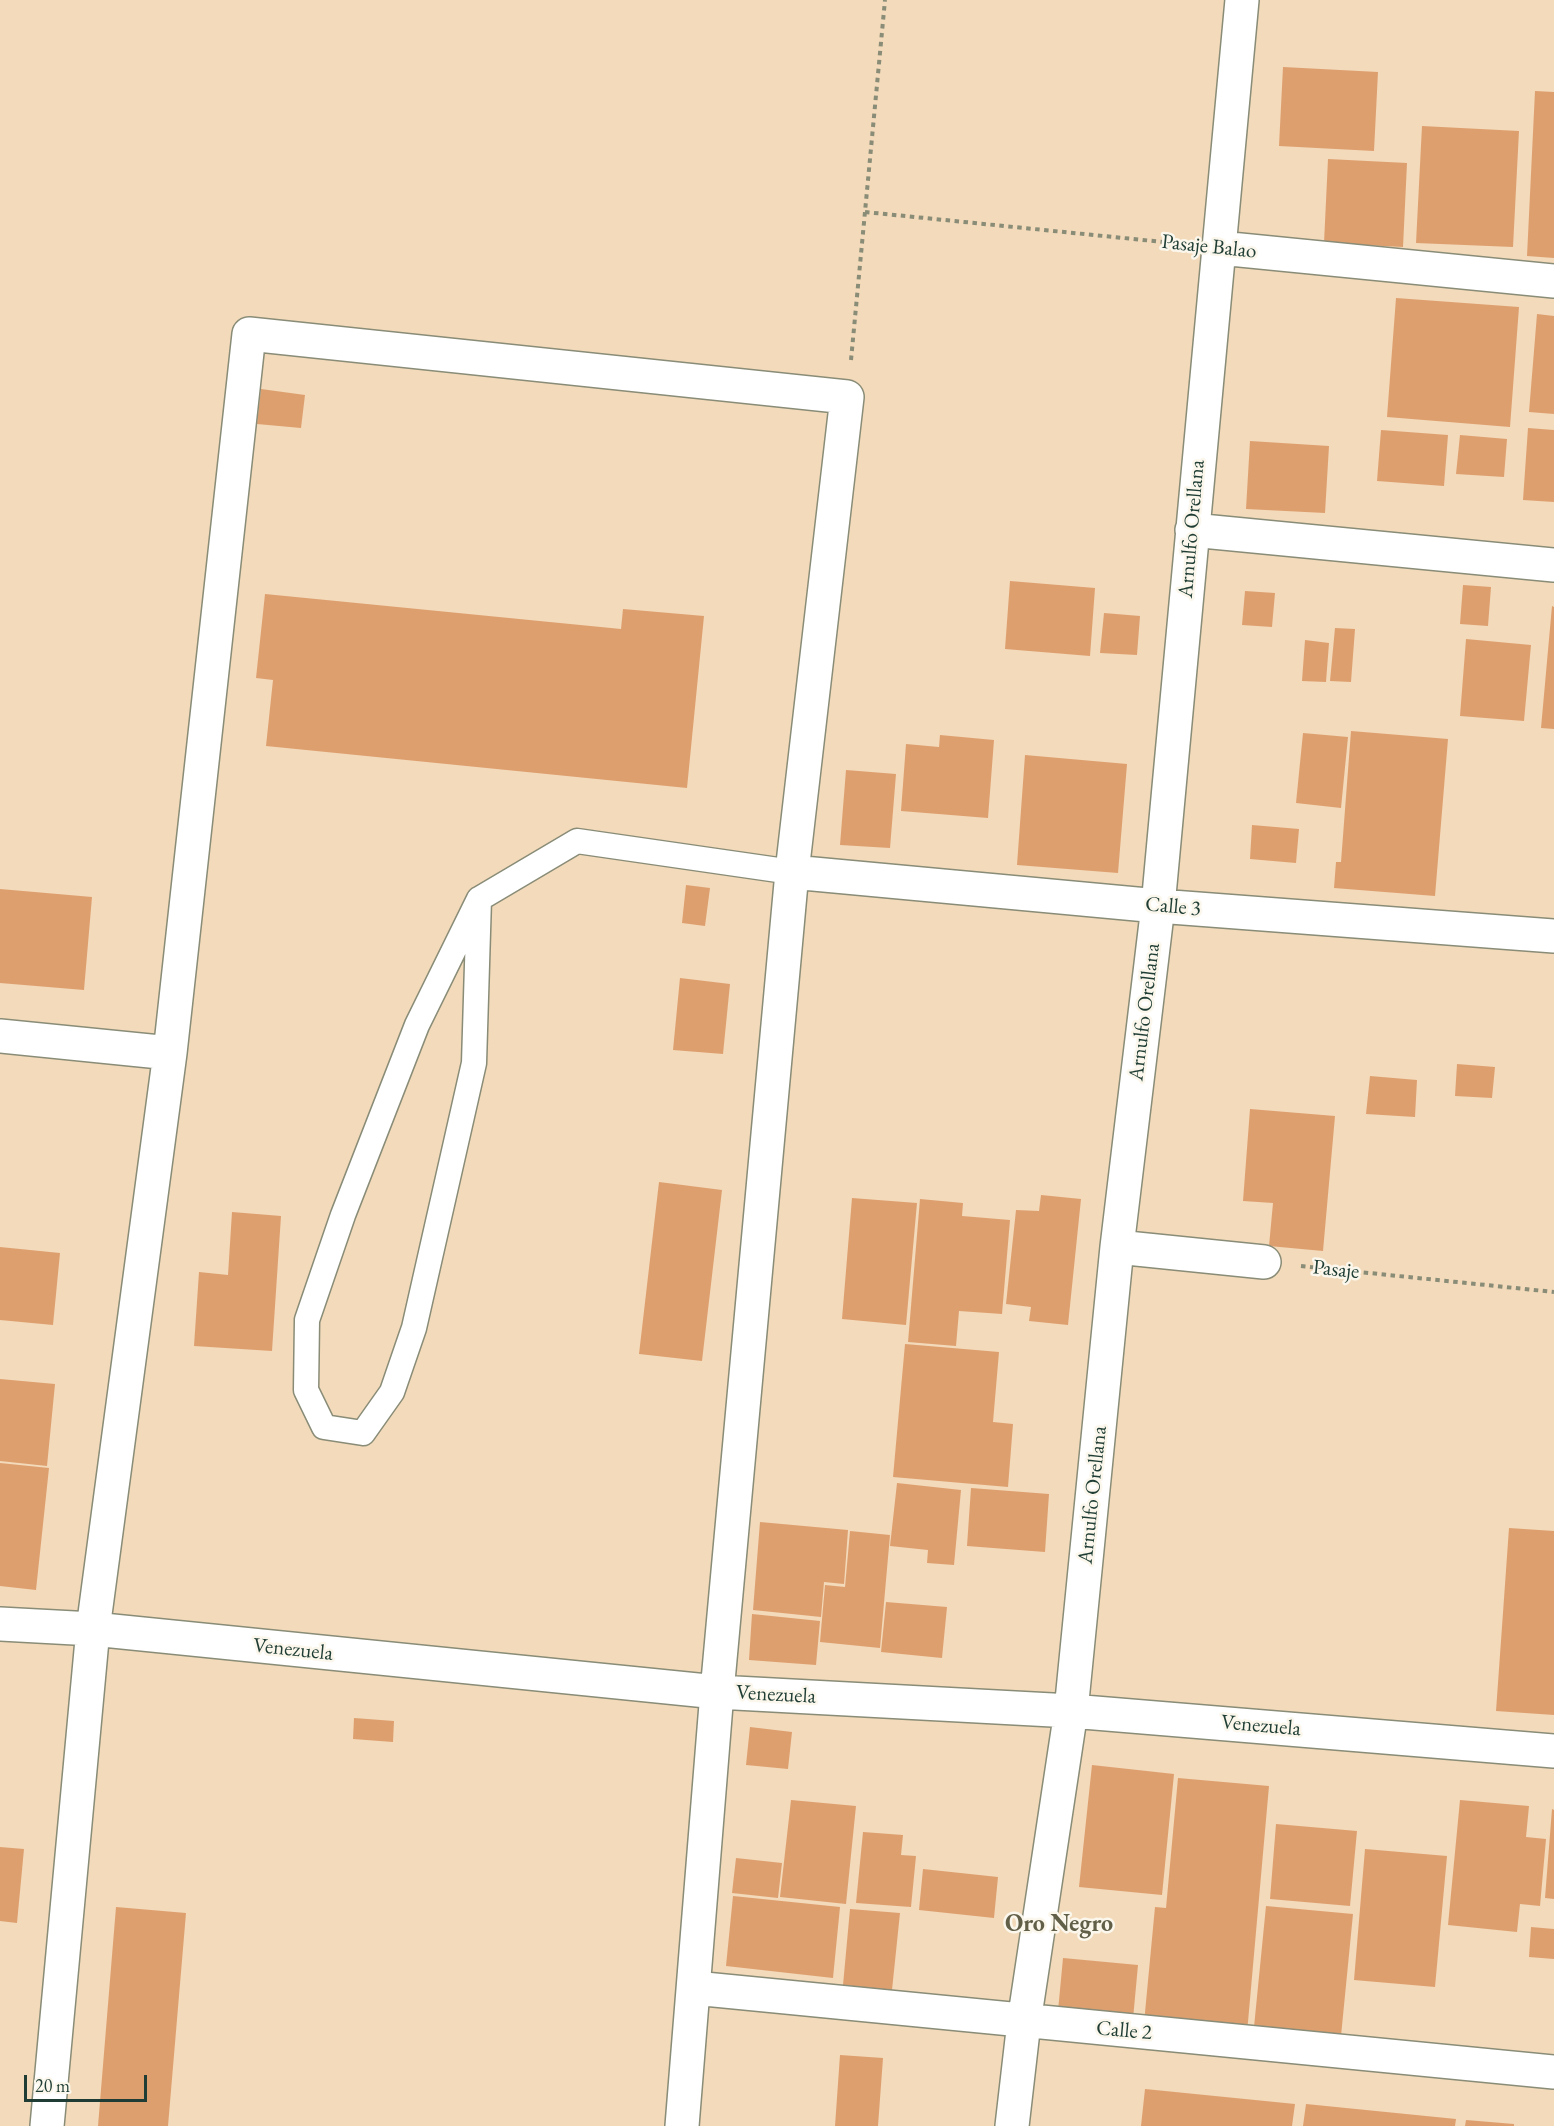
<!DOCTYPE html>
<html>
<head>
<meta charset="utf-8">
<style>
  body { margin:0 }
  #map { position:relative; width:1554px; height:2126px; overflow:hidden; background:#f3daba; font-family:"EB Garamond",serif }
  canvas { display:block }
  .scale { position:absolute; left:24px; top:2075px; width:123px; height:27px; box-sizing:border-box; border:3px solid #1f3d34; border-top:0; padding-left:8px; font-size:18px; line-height:21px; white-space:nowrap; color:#1f3d34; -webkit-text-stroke:4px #fbf7ec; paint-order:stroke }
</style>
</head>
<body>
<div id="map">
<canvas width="1554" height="2126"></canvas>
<div class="scale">20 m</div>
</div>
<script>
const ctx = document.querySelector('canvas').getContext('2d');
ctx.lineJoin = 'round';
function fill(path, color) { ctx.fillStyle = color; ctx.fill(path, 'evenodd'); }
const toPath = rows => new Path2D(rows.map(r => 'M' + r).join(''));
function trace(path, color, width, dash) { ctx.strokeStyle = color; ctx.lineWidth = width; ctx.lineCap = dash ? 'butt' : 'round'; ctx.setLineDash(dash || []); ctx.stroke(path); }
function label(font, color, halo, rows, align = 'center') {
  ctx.font = font + ' "EB Garamond",serif'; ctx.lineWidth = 5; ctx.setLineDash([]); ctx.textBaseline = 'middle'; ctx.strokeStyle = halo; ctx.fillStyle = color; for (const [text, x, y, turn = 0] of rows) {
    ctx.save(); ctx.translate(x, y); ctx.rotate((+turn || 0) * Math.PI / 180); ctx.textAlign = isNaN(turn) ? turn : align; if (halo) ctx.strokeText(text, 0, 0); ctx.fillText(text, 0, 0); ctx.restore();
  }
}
const building = toPath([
  [1283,67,1378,72,1374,151,1279,146],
  [1535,91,1554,92,1554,258,1527,256],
  [1422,126,1519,131,1513,247,1416,243],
  [1328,159,1407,163,1403,247,1324,243],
  [1396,298,1519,307,1510,427,1387,417],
  [1537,314,1554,316,1554,414,1529,412],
  [261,389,305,395,301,428,257,424],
  [1528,428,1554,430,1554,502,1523,500],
  [1381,430,1448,435,1444,486,1377,481],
  [1460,435,1507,439,1504,477,1456,474],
  [1250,441,1329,446,1325,513,1246,509],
  [1010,581,1095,588,1090,656,1005,649],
  [1463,585,1491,587,1488,626,1460,624],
  [1245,591,1275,593,1272,627,1242,625],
  [265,594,621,629,623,609,704,616,687,788,266,746,273,680,256,678],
  [1552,606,1554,607,1554,729,1541,728],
  [1104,613,1140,616,1137,655,1100,653],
  [1335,628,1355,629,1351,682,1330,681],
  [1466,639,1531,645,1524,721,1460,716],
  [1305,640,1329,643,1326,682,1302,681],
  [1351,731,1448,739,1435,896,1334,888,1336,862,1341,862],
  [1303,733,1348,737,1341,808,1296,803],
  [940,735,994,740,988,818,901,811,906,744,939,747],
  [1025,755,1127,764,1118,873,1017,865],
  [846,770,896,774,890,848,840,845],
  [1252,825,1299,829,1296,863,1250,859],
  [686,885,710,888,705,926,682,923],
  [0,889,92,897,84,990,0,983],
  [680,978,730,984,723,1054,673,1050],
  [1457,1064,1495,1067,1492,1098,1455,1096],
  [1370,1076,1417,1080,1415,1117,1366,1114],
  [1250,1109,1335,1116,1323,1251,1269,1246,1273,1203,1243,1201],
  [659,1182,722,1190,702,1361,639,1354],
  [1041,1195,1081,1199,1068,1325,1029,1321,1031,1307,1006,1304,1016,1210,1039,1211],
  [852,1198,917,1203,906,1325,842,1319],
  [920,1199,963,1203,962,1216,1010,1220,1002,1314,959,1311,956,1346,908,1342],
  [232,1212,281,1216,272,1351,194,1346,199,1272,228,1275],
  [0,1247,60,1253,53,1325,0,1320],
  [905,1344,999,1352,993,1422,1013,1424,1008,1487,893,1477],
  [0,1379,55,1384,47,1466,0,1461],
  [0,1463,49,1468,36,1590,0,1586],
  [897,1483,961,1490,954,1565,927,1563,928,1550,890,1546],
  [971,1488,1049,1494,1045,1552,967,1546],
  [760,1522,848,1530,844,1584,824,1582,821,1617,753,1610],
  [1509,1528,1554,1531,1554,1715,1496,1711],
  [850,1531,890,1535,880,1648,820,1642,825,1585,845,1587],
  [886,1602,947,1607,942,1658,881,1652],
  [752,1614,820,1621,816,1665,749,1660],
  [354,1718,394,1721,393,1742,353,1739],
  [750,1727,792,1732,788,1769,746,1765],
  [1092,1765,1174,1774,1162,1895,1079,1887],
  [1178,1778,1269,1786,1247,2033,1144,2023,1155,1907,1166,1908],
  [791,1800,856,1806,846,1904,780,1897],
  [1460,1800,1529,1806,1526,1837,1546,1839,1540,1906,1520,1904,1517,1932,1448,1925],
  [1552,1809,1554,1810,1554,1899,1545,1898],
  [1276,1824,1357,1831,1350,1906,1270,1899],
  [863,1832,903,1835,901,1855,916,1856,911,1907,856,1903],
  [0,1847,24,1849,17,1923,0,1921],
  [1365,1849,1447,1856,1435,1987,1354,1980],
  [736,1858,782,1863,778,1898,732,1893],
  [923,1869,998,1877,994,1918,919,1910],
  [733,1896,840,1907,833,1978,726,1966],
  [1266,1906,1353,1914,1341,2036,1254,2027],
  [116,1907,186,1913,168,2126,98,2126],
  [850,1909,900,1913,892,1990,843,1985],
  [1531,1927,1554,1929,1554,1959,1529,1957],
  [1063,1958,1138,1965,1133,2019,1058,2011],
  [840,2055,883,2058,878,2126,835,2126],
  [1145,2089,1295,2104,1292,2126,1141,2126],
  [1306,2104,1456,2119,1455,2126,1303,2126],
  [1466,2120,1514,2124,1514,2126,1465,2126]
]);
const path = toPath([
  [865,212,1183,244],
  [851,360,885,0],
  [1301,1266,1554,1292]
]);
const service = toPath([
  [479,899,474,1063,414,1328,392,1392,363,1433,324,1427,306,1390,307,1320,343,1215,417,1025,479,899,577,841,792,872]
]);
const minor = toPath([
  [1220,248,1554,281],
  [1192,530,1554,565],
  [792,872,1158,906,1554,936],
  [0,1036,170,1053],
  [1117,1247,1264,1262],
  [0,1624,93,1629,717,1692,1071,1711,1554,1751],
  [694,1988,1554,2072],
  [47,2126,93,1629,170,1053,249,334,847,397,792,872,717,1692,682,2126],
  [1012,2126,1024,2022,1071,1711,1117,1247,1158,906,1242,0]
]);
const streetNames = [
  ["Pasaje Balao",1209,247,6],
  ["Arnulfo Orellana",1192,529,-85],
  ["Calle 3",1173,907,5],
  ["Arnulfo Orellana",1145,1012,-83],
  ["Pasaje",1336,1270,6],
  ["Arnulfo Orellana",1093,1495,-84],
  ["Venezuela",293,1650,6],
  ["Venezuela",776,1695,3],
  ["Venezuela",1261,1726,5],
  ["Calle 2",1124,2031,5]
];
const quarterNames = [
  ["Oro Negro",1059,1924]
];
fill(building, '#de9f6f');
trace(service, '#898c77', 27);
trace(minor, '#898c77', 36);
trace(path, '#898c77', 4, [4.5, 4.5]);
trace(service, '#fff', 24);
trace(minor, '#fff', 33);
label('21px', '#1f3d34', '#fbf7ec', streetNames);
label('bold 24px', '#625f49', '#fbf7ec', quarterNames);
</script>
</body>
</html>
